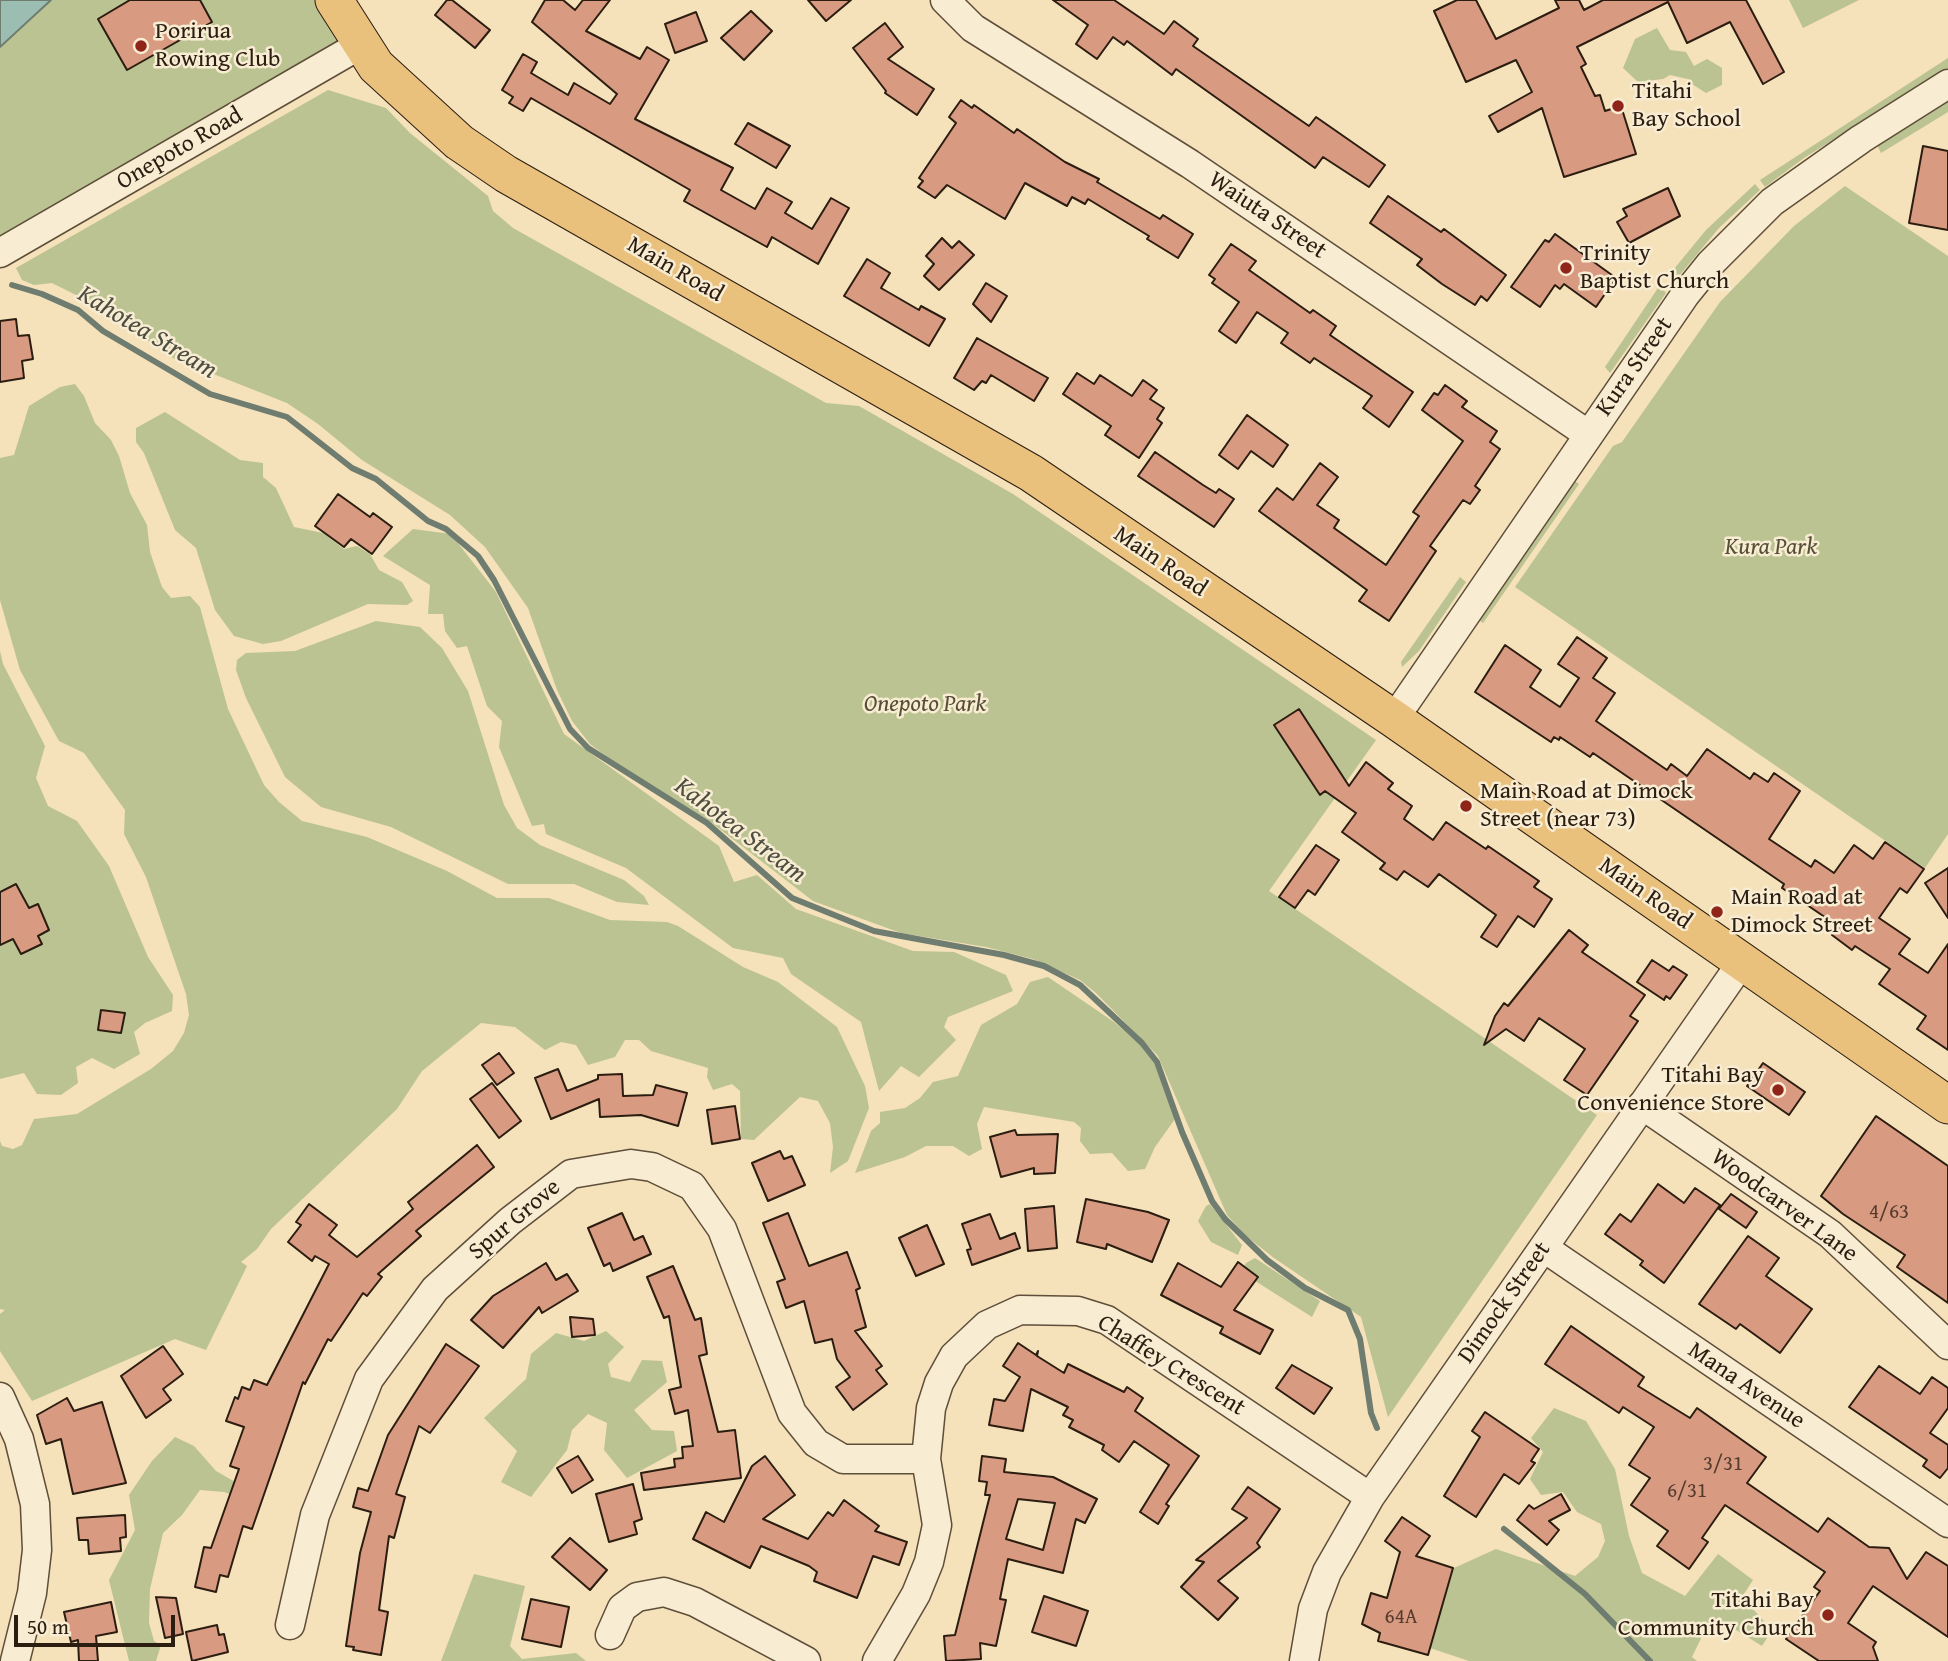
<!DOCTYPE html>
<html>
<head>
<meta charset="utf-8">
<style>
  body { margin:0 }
  #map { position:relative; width:1948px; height:1661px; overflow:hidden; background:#f5e1ba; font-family:"Gentium Book Plus",serif }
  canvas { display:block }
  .scale { position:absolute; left:14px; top:1615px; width:161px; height:32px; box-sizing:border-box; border:4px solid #2b1d10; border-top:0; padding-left:9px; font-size:21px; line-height:24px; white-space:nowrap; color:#2b1d10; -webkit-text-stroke:5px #f8ecd2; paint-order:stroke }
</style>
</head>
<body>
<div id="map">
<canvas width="1948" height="1661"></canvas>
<div class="scale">50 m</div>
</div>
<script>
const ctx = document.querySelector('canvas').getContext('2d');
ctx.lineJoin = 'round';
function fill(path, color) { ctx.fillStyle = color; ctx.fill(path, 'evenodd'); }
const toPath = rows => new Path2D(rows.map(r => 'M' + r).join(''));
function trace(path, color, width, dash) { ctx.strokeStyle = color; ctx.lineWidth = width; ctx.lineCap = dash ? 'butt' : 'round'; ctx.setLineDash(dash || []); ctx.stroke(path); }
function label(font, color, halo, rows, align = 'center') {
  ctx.font = font + ' "Gentium Book Plus",serif'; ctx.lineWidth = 5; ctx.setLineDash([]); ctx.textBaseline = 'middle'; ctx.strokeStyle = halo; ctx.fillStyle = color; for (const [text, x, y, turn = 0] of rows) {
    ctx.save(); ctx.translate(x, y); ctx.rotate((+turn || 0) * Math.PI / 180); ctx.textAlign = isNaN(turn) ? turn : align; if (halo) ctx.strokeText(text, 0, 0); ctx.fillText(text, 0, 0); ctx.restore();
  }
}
const green = toPath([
  [51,0,334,0,360,45,0,253,0,47],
  [1789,0,1859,0,1803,28],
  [1657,28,1670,50,1686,52,1694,66,1707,59,1722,68,1722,85,1706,93,1692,84,1692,80,1670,75,1663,79,1638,82,1623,68,1635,39],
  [1948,58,1948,68,1804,158,1765,187,1760,180],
  [328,90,386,108,410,133,488,196,493,211,513,228,826,403,859,406,1013,494,1376,740,1269,891,1597,1115,1388,1417,1361,1317,1274,1258,1245,1235,1227,1215,1158,1056,1096,993,1080,980,1033,959,986,947,901,933,813,901,712,823,640,782,590,744,572,721,557,690,528,608,485,547,450,515,362,460,318,424,287,403,173,358,90,302,52,283,34,285,22,280,16,268],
  [1948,101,1948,112,1881,153,1877,145],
  [1755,184,1760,190,1719,228,1678,277,1669,275,1706,230],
  [1845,186,1948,256,1948,834,1925,868,1515,587,1613,446,1622,442,1720,302,1794,226],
  [1660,285,1666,293,1610,373,1605,367],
  [75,384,84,396,95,423,111,440,119,456,130,493,147,525,150,552,162,587,171,598,190,596,200,607,228,709,264,785,279,802,302,821,367,837,447,871,497,898,549,898,610,920,667,922,678,926,743,967,778,982,837,1027,865,1086,869,1108,848,1161,830,1173,833,1147,830,1123,818,1101,800,1097,754,1140,741,1139,740,1091,732,1084,713,1090,707,1077,708,1068,651,1051,639,1040,625,1040,615,1057,588,1065,576,1045,561,1042,545,1050,515,1027,481,1023,422,1071,397,1109,271,1229,257,1249,241,1262,247,1266,206,1350,175,1339,32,1401,0,1351,0,1314,5,1310,0,1309,0,1141,2,1146,13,1149,22,1145,34,1119,77,1114,151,1069,173,1051,184,1033,189,1015,186,994,146,877,124,834,125,810,84,753,59,741,20,670,0,600,0,458,14,455,29,406,60,387],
  [165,412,240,460,263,463,263,477,276,488,294,527,323,533,344,549,357,546,370,554,379,570,402,582,413,601,407,605,368,604,281,641,263,644,234,636,215,610,196,548,175,530,144,453,136,442,136,428],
  [1571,478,1579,484,1483,623,1476,618],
  [413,529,451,534,496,592,564,734,719,846,734,882,757,875,796,909,913,951,954,952,1006,975,1013,991,948,1017,944,1027,956,1040,919,1077,901,1066,879,1091,861,1022,791,974,783,958,733,948,626,868,546,834,544,824,532,826,499,747,502,721,487,706,467,646,457,648,445,631,443,614,428,614,430,585,383,556],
  [1460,577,1466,582,1419,651,1402,667,1401,662],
  [376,621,420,627,442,648,468,691,504,805,517,828,540,845,624,880,644,896,649,905,617,902,574,884,508,884,391,827,321,807,285,777,246,698,236,670,237,660,246,653,295,651],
  [0,651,3,664,45,746,36,778,48,806,77,821,109,866,148,957,173,995,172,1011,145,1023,134,1032,140,1054,114,1069,92,1058,76,1067,78,1083,61,1095,37,1094,24,1073,0,1079],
  [1048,977,1114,1022,1145,1049,1155,1064,1175,1119,1155,1147,1145,1169,1128,1171,1112,1153,1090,1154,1080,1141,1081,1128,1074,1122,984,1107,977,1124,982,1149,969,1156,953,1146,926,1146,905,1157,855,1173,871,1131,880,1123,880,1112,905,1108,920,1098,933,1082,958,1076,981,1025,1017,1004,1030,982],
  [1210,1204,1242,1245,1238,1255,1211,1242,1198,1221,1206,1206],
  [1255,1258,1320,1301,1312,1317,1241,1272,1246,1263],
  [606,1331,624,1347,608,1364,611,1377,630,1382,642,1360,662,1361,667,1382,634,1410,652,1430,674,1431,677,1451,627,1478,604,1450,607,1423,588,1414,572,1430,567,1450,531,1497,501,1482,517,1451,484,1418,526,1379,531,1354,556,1333,584,1341],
  [1554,1408,1586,1421,1615,1469,1629,1536,1642,1573,1685,1596,1718,1554,1753,1580,1742,1597,1772,1630,1762,1646,1730,1626,1706,1628,1692,1657,1697,1661,1469,1661,1430,1648,1454,1568,1496,1549,1575,1576,1598,1557,1605,1541,1601,1524,1577,1512,1563,1492,1541,1495,1530,1479,1543,1452,1531,1438],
  [175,1437,194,1446,216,1471,249,1490,245,1499,224,1492,200,1490,182,1515,163,1533,150,1589,149,1623,154,1641,161,1645,156,1661,129,1661,109,1580,135,1530,129,1495,152,1461],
  [474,1574,525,1586,510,1646,522,1659,576,1653,586,1661,441,1661]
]);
const water = toPath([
  [0,0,51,0,0,47,0,0]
]);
const stream = toPath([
  [12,285,42,294,78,310,103,331,210,394,287,417,352,468,376,479,428,521,446,529,478,556,494,580,570,729,588,748,707,823,792,898,874,931,1004,955,1044,966,1080,985,1142,1043,1157,1062,1182,1132,1212,1201,1225,1219,1267,1260,1305,1288,1348,1310,1360,1339,1371,1413,1377,1428],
  [1504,1529,1585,1594,1650,1661]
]);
const building = toPath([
  [130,0,200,0,212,22,127,70,98,19,130,0],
  [447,0,452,0,490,30,475,48,435,15,447,0],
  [545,0,563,0,575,10,583,0,610,0,586,31,640,59,647,47,669,60,635,119,733,168,721,190,755,209,767,188,792,202,785,213,812,229,831,198,849,208,818,264,772,237,767,247,684,201,690,190,531,98,523,111,509,103,513,97,502,90,523,54,537,62,531,73,568,95,574,83,610,104,617,94,532,22,545,0],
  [808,0,851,0,826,21,808,0],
  [1053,0,1114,0,1164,34,1174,21,1198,39,1193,46,1309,126,1316,117,1385,165,1369,187,1323,157,1315,168,1176,69,1172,75,1127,41,1124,45,1113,37,1097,59,1076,44,1088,25,1053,0],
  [1457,0,1476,0,1496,39,1559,8,1555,0,1579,0,1584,10,1603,0,1746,0,1784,72,1763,84,1730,22,1687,43,1668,2,1577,47,1586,64,1581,67,1595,96,1600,95,1605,111,1621,106,1636,154,1564,177,1542,108,1498,132,1489,116,1532,92,1516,60,1466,82,1434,11,1457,0],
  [751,11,772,31,744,60,721,38,751,11],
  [696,12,707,41,675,53,665,24,696,12],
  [885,23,903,47,888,59,934,89,917,115,885,93,886,91,853,48,885,23],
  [961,100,972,108,974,105,1014,133,1017,129,1065,162,1099,179,1097,182,1160,219,1163,215,1193,234,1178,258,1147,239,1149,236,1088,199,1085,204,1072,197,1067,206,1025,183,1005,219,947,185,935,198,918,187,923,181,919,178,956,123,949,117,961,100],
  [748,123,790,146,776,168,735,144,748,123],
  [1923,146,1948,151,1948,230,1909,223,1923,146],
  [1668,188,1680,216,1629,243,1617,222,1627,216,1623,209,1668,188],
  [1388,196,1441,232,1444,229,1506,275,1487,301,1481,296,1475,305,1442,284,1417,265,1422,259,1370,223,1388,196],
  [1555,234,1616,278,1596,307,1564,284,1560,289,1555,285,1540,307,1511,287,1545,240,1549,242,1555,234],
  [942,238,952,248,959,241,974,255,939,290,924,276,934,264,926,256,942,238],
  [1231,244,1256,261,1249,270,1310,313,1313,310,1336,326,1330,335,1413,392,1389,427,1363,408,1372,396,1314,358,1310,363,1281,343,1288,333,1257,312,1236,343,1219,331,1239,302,1212,283,1215,279,1209,275,1231,244],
  [867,259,890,273,881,288,919,310,921,306,945,319,929,346,844,296,867,259],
  [986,283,1007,296,991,322,973,304,986,283],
  [16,319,18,336,29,335,33,359,22,361,24,378,0,382,0,321,16,319],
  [977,338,1048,378,1034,401,991,375,986,383,982,381,974,390,954,378,977,338],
  [1077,373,1094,384,1100,375,1132,396,1143,380,1157,390,1150,399,1164,408,1157,419,1162,423,1139,458,1105,435,1111,426,1063,394,1077,373],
  [1445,385,1467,401,1462,407,1497,431,1490,442,1500,449,1475,486,1480,490,1470,504,1463,500,1430,546,1436,551,1389,621,1359,601,1367,590,1259,511,1277,488,1293,500,1320,463,1338,477,1317,505,1339,520,1334,528,1386,565,1419,516,1413,512,1463,441,1422,410,1434,393,1438,395,1445,385],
  [1247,415,1288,445,1273,467,1251,451,1238,469,1219,455,1247,415],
  [1155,452,1203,485,1216,493,1219,489,1234,499,1214,527,1138,476,1155,452],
  [338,494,370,517,373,513,392,527,372,554,351,539,344,547,315,526,338,494],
  [1577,637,1607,658,1593,678,1615,693,1596,721,1667,770,1671,764,1687,776,1707,749,1750,779,1754,773,1768,782,1774,773,1800,791,1769,839,1811,867,1815,860,1834,873,1854,845,1873,859,1885,842,1924,869,1907,893,1900,888,1879,918,1910,939,1899,954,1928,973,1948,944,1948,1050,1917,1029,1926,1016,1879,984,1890,969,1858,948,1855,946,1852,950,1832,935,1838,926,1782,888,1784,884,1593,753,1590,757,1560,737,1559,740,1554,737,1551,742,1475,692,1505,645,1541,670,1530,687,1560,707,1579,678,1558,664,1577,637],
  [1299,709,1349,786,1366,762,1393,783,1388,789,1412,806,1404,819,1433,840,1446,822,1486,849,1488,846,1539,881,1534,887,1552,899,1534,927,1518,916,1497,947,1481,937,1496,915,1439,874,1428,887,1404,871,1397,880,1380,869,1385,863,1342,832,1356,813,1325,791,1320,795,1274,725,1299,709],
  [1316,845,1339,860,1315,895,1308,890,1295,908,1279,897,1316,845],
  [1948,868,1948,918,1925,883,1948,868],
  [16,884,29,908,38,904,49,930,38,936,42,944,21,954,13,939,0,945,0,892,16,884],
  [1569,930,1588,945,1582,952,1645,995,1630,1016,1638,1021,1587,1095,1564,1080,1585,1049,1539,1018,1524,1041,1506,1029,1484,1045,1495,1016,1504,1003,1508,1006,1569,930],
  [1652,960,1669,971,1673,966,1687,975,1670,999,1666,996,1664,1000,1637,982,1652,960],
  [101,1010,125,1013,121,1033,98,1030,101,1010],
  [499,1053,514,1073,497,1085,482,1065,499,1053],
  [1763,1063,1805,1092,1789,1115,1747,1086,1763,1063],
  [558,1069,567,1091,598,1079,598,1075,622,1074,623,1096,653,1095,656,1085,687,1093,678,1126,641,1115,600,1117,599,1099,551,1119,535,1078,558,1069],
  [492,1083,521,1121,499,1138,470,1099,492,1083],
  [735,1106,740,1139,712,1144,707,1110,735,1106],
  [1876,1116,1948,1166,1948,1303,1897,1267,1905,1255,1843,1214,1821,1196,1876,1116],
  [1015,1130,1017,1135,1058,1134,1055,1173,1034,1174,1034,1168,1001,1177,990,1137,1015,1130],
  [477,1145,494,1167,416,1231,421,1236,378,1274,382,1277,367,1296,363,1293,331,1341,328,1339,305,1384,303,1382,252,1529,243,1526,228,1577,220,1575,216,1592,195,1587,204,1547,211,1548,239,1469,230,1466,244,1427,226,1421,235,1397,238,1399,242,1387,250,1390,254,1380,267,1385,329,1264,315,1256,312,1261,288,1242,301,1225,296,1222,309,1204,337,1225,329,1235,357,1257,413,1209,408,1202,477,1145],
  [780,1151,784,1159,792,1156,805,1185,768,1201,752,1163,780,1151],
  [1658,1184,1684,1203,1695,1188,1720,1205,1664,1283,1640,1265,1643,1261,1605,1234,1620,1214,1631,1222,1658,1184],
  [1731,1194,1757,1212,1746,1228,1719,1209,1731,1194],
  [1086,1199,1148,1212,1169,1220,1152,1262,1107,1244,1106,1249,1077,1242,1086,1199],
  [1054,1206,1057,1248,1028,1251,1025,1209,1054,1206],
  [622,1213,634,1240,643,1236,651,1254,613,1271,610,1263,604,1266,588,1228,622,1213],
  [788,1213,809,1266,847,1252,860,1288,856,1290,866,1327,855,1331,882,1366,876,1370,887,1384,853,1410,836,1387,850,1377,837,1359,832,1339,815,1343,804,1301,786,1308,777,1282,785,1279,763,1223,788,1213],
  [990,1214,1000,1239,1015,1233,1020,1248,972,1265,967,1250,971,1249,962,1224,990,1214],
  [927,1225,944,1264,916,1276,899,1238,927,1225],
  [1748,1236,1779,1258,1766,1276,1812,1309,1780,1353,1740,1324,1736,1329,1699,1304,1748,1236],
  [1238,1262,1258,1277,1234,1310,1273,1330,1260,1354,1220,1333,1223,1327,1161,1295,1178,1263,1221,1287,1238,1262],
  [546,1263,556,1280,567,1274,578,1291,542,1313,539,1307,503,1348,471,1320,493,1296,546,1263],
  [673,1266,695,1320,701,1318,707,1354,699,1356,718,1432,735,1430,741,1478,644,1490,641,1473,675,1467,674,1459,683,1458,682,1447,693,1446,688,1410,675,1414,669,1390,681,1387,669,1316,664,1318,647,1277,673,1266],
  [570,1317,593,1319,595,1335,572,1337,570,1317],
  [1571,1326,1644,1377,1638,1386,1690,1418,1697,1408,1766,1457,1747,1483,1818,1532,1828,1518,1869,1547,1889,1548,1907,1579,1926,1552,1948,1566,1948,1637,1873,1586,1848,1623,1876,1642,1873,1647,1878,1661,1819,1661,1786,1639,1820,1591,1814,1587,1825,1572,1725,1505,1702,1538,1708,1542,1689,1569,1657,1546,1668,1531,1631,1505,1650,1478,1629,1465,1654,1427,1623,1407,1619,1413,1545,1364,1571,1326],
  [1018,1343,1036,1355,1038,1351,1037,1356,1064,1373,1068,1364,1124,1392,1127,1387,1143,1398,1135,1411,1199,1456,1166,1504,1169,1506,1158,1524,1140,1512,1169,1465,1134,1441,1119,1462,1102,1450,1104,1445,1069,1427,1073,1420,1063,1415,1068,1407,1031,1389,1023,1431,989,1425,994,1399,1005,1401,1020,1377,1003,1366,1018,1343],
  [446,1344,479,1366,430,1433,419,1426,396,1494,405,1497,394,1538,389,1536,379,1610,388,1612,381,1655,353,1650,354,1647,346,1646,360,1553,371,1512,353,1507,358,1488,368,1491,388,1435,446,1344],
  [163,1346,183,1374,163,1389,171,1400,146,1418,121,1376,163,1346],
  [1292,1365,1332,1388,1314,1414,1276,1388,1292,1365],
  [1879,1366,1920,1394,1932,1377,1948,1388,1948,1408,1930,1433,1948,1445,1948,1468,1940,1478,1923,1466,1927,1460,1849,1407,1879,1366],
  [67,1398,74,1411,102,1402,126,1483,73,1494,61,1439,46,1444,37,1415,67,1398],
  [1485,1412,1539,1449,1531,1461,1535,1463,1519,1484,1504,1474,1476,1517,1444,1496,1480,1437,1472,1431,1485,1412],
  [578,1456,593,1480,572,1493,557,1468,578,1456],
  [765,1456,795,1495,763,1519,808,1539,828,1512,833,1516,844,1500,879,1526,875,1531,907,1542,899,1565,873,1556,857,1598,814,1581,817,1572,809,1566,761,1546,750,1568,693,1539,706,1512,724,1522,752,1466,765,1456],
  [982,1456,1006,1459,1004,1472,1053,1477,1097,1499,1085,1523,1076,1519,1063,1573,1008,1559,1000,1599,1006,1600,996,1646,980,1643,981,1659,946,1661,944,1636,955,1635,990,1495,985,1495,987,1482,979,1481,982,1456],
  [1018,1499,1055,1503,1043,1550,1006,1539,1018,1499],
  [633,1484,642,1519,634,1522,637,1534,609,1542,596,1494,633,1484],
  [1248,1487,1280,1509,1257,1543,1260,1547,1218,1581,1238,1598,1218,1620,1181,1587,1204,1562,1196,1560,1247,1518,1232,1509,1248,1487],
  [1561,1494,1570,1510,1549,1521,1559,1530,1547,1545,1517,1520,1529,1505,1534,1509,1561,1494],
  [125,1515,126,1537,120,1538,121,1551,89,1554,88,1540,79,1540,77,1518,125,1515],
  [1402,1517,1430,1536,1416,1556,1453,1568,1428,1655,1378,1641,1380,1633,1362,1624,1371,1593,1387,1598,1400,1552,1385,1541,1402,1517],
  [570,1538,607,1570,590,1590,552,1557,570,1538],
  [1044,1596,1088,1611,1076,1646,1032,1632,1044,1596],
  [156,1597,176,1598,183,1634,165,1638,156,1597],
  [531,1599,569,1607,561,1647,522,1639,531,1599],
  [111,1602,117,1632,96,1636,98,1661,79,1661,78,1640,71,1642,64,1612,111,1602],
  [217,1625,219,1635,224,1634,228,1652,192,1661,186,1632,217,1625]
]);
const minor = toPath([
  [945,0,973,28,1190,164,1589,435],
  [0,253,360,45],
  [1394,719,1685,295,1710,264,1772,202,1861,139,1948,84],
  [1642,1105,1830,1234,1948,1345],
  [1544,1248,1948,1523],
  [0,1397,19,1439,35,1504,37,1550,32,1593,15,1661],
  [290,1625,315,1515,369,1379,435,1289,510,1221,571,1174,631,1164,652,1167,692,1186,722,1229,792,1413,816,1443,843,1459,926,1459],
  [610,1635,622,1608,637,1597,664,1592,695,1602,806,1661],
  [877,1661,916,1594,929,1562,937,1525,926,1459,931,1408,939,1383,954,1356,987,1325,1020,1310,1078,1311,1107,1320,1370,1497],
  [1304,1661,1313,1609,1327,1572,1370,1497,1742,962]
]);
const major = toPath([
  [334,0,376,66,459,142,506,174,1031,473,1394,719,1948,1105]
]);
const markers = [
  [141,46,7,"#8f2418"],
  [1618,106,7,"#8f2418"],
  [1566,268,7,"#8f2418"],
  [1466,806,7,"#8f2418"],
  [1717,912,7,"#8f2418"],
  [1778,1090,7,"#8f2418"],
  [1828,1615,7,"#8f2418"]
];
const numberNames = [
  ["4/63",1889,1213],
  ["3/31",1723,1465],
  ["6/31",1687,1492],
  ["64A",1401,1618]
];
const poiNames = [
  ["Porirua",155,32],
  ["Rowing Club",155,60],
  ["Titahi",1632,92],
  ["Bay School",1632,120],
  ["Trinity",1580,254],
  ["Baptist Church",1580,282],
  ["Main Road at Dimock",1480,792],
  ["Street (near 73)",1480,820],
  ["Main Road at",1731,898],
  ["Dimock Street",1731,926],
  ["Titahi Bay",1764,1076,"right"],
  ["Convenience Store",1764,1104,"right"],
  ["Titahi Bay",1814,1601,"right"],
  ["Community Church",1814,1629,"right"]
];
const streetNames = [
  ["Onepoto Road",180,149,-30],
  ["Waiuta Street",1267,216,34],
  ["Main Road",675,270,30],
  ["Kura Street",1635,367,-55],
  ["Main Road",1160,562,34],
  ["Main Road",1645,894,35],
  ["Woodcarver Lane",1784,1206,36],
  ["Spur Grove",515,1220,-40],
  ["Dimock Street",1505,1303,-55],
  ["Chaffey Crescent",1171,1366,32],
  ["Mana Avenue",1746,1386,34]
];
const parkNames = [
  ["Kura Park",1771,548],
  ["Onepoto Park",925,705]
];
const waterNames = [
  ["Kahotea Stream",147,333,31],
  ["Kahotea Stream",740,831,37]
];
fill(green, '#bac391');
fill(water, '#9cbdb1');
trace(water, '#6f7d71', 2);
trace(stream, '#6f7d71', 6);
fill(building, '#d99a82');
trace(building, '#2b1d10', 2);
trace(minor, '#5e4e3a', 31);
trace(major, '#2b1d10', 39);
trace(minor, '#f8ecd2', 28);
trace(major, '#eac07d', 37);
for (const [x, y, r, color] of markers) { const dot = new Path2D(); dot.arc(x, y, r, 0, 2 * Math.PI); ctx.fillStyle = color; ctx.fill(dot); trace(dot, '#f8ecd2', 2.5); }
label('21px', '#563c2c', null, numberNames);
label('24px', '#2b1d10', '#f8ecd2', poiNames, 'left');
label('24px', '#2b1d10', '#f8ecd2', streetNames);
label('italic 24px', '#564f37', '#f8ecd2', parkNames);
label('italic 26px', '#4d4d40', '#f8ecd2', waterNames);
</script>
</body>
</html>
